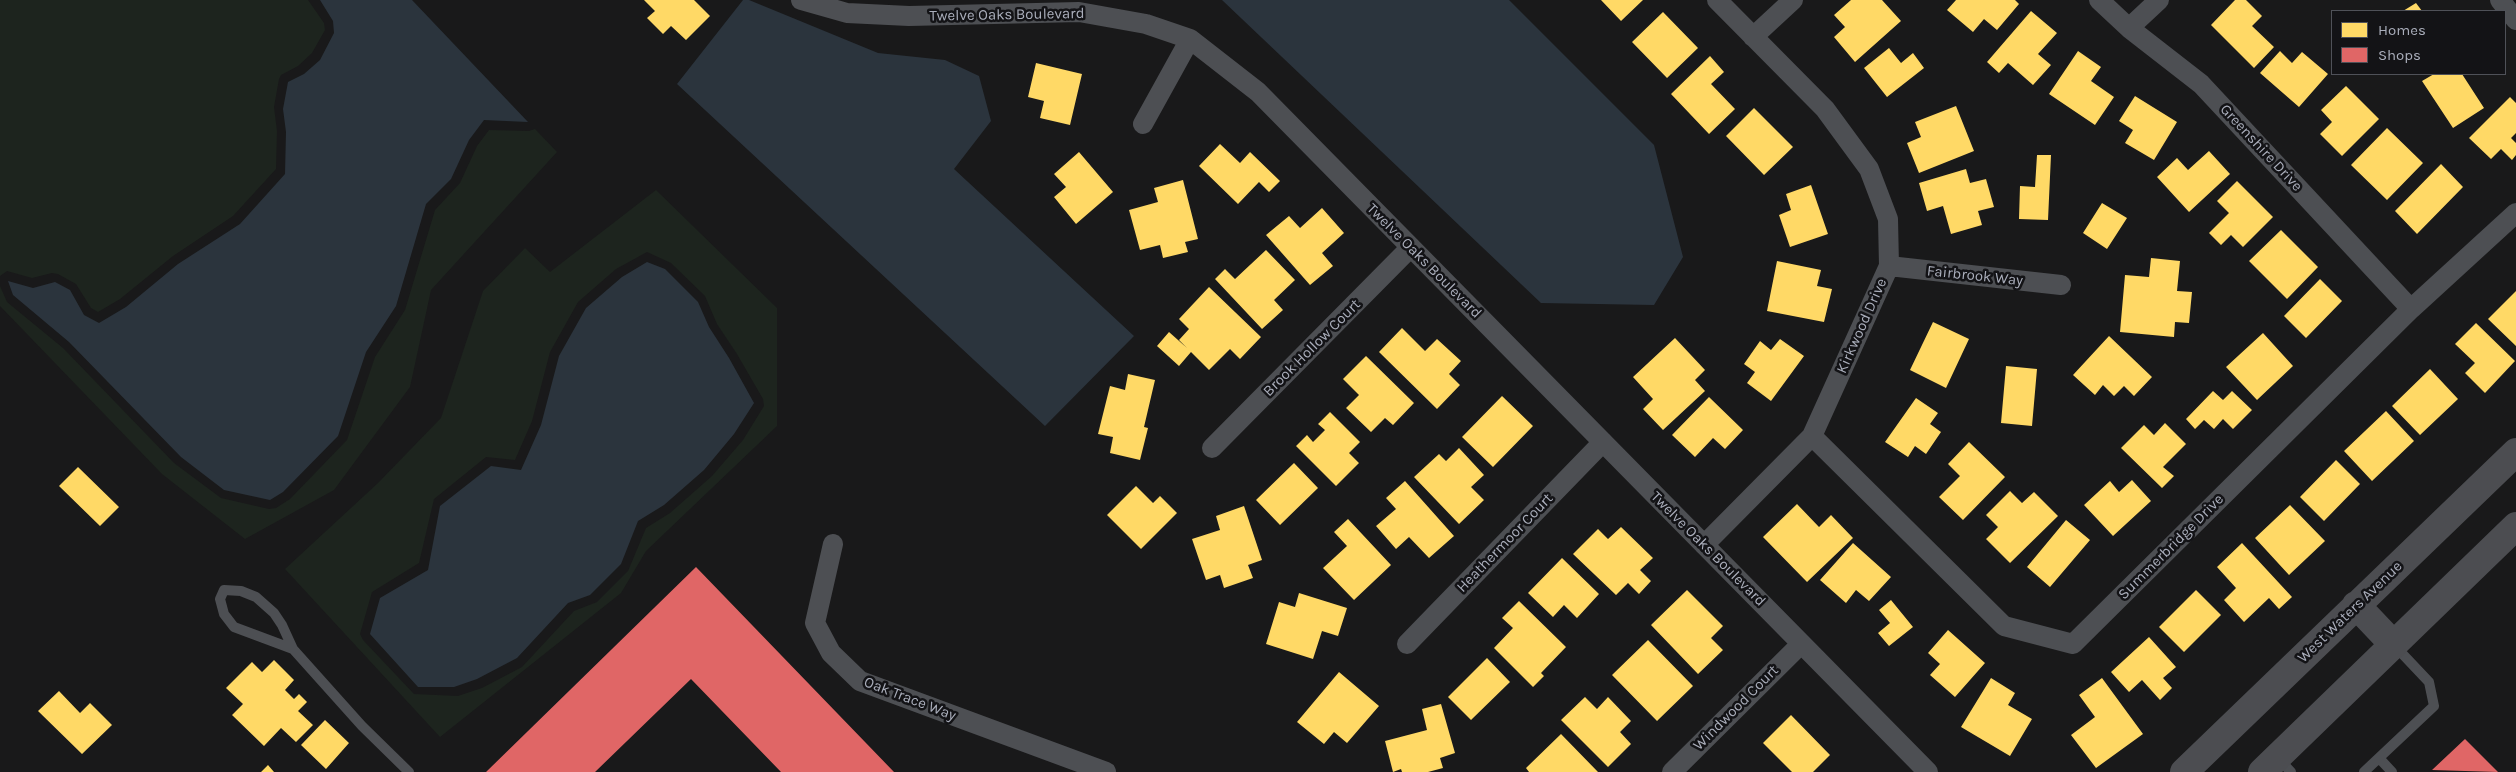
<!DOCTYPE html>
<html>
<head>
<meta charset="utf-8">
<style>
  body { margin:0 }
  #map { position:relative; width:2516px; height:772px; overflow:hidden; background:#19191a; font-family:Karla,sans-serif }
  canvas { display:block }
  .legend { position:absolute; left:2331px; top:10px; width:175px; height:65px; box-sizing:border-box; background:#131316; border:1px solid #4f5158; margin:0; padding:6px 9px; list-style:none; font-size:15px; color:#aaaebb }
  .legend li { display:flex; align-items:center; gap:10px; height:25px }
  .legend b { width:25px; border:1px solid #4f5158 }
</style>
</head>
<body>
<div id="map">
<canvas width="2516" height="772"></canvas>
<ul class="legend">
<li><b style="height:14px;background:#ffd966"></b>Homes</li>
<li><b style="height:14px;background:#e06666"></b>Shops</li>
</ul>
</div>
<script>
const ctx = document.querySelector('canvas').getContext('2d');
ctx.lineJoin = 'round';
function fill(path, color) { ctx.fillStyle = color; ctx.fill(path, 'evenodd'); }
const toPath = rows => new Path2D(rows.map(r => 'M' + r).join(''));
function trace(path, color, width, dash) { ctx.strokeStyle = color; ctx.lineWidth = width; ctx.lineCap = dash ? 'butt' : 'round'; ctx.setLineDash(dash || []); ctx.stroke(path); }
function label(font, color, halo, rows, align = 'center') {
  ctx.font = font + ' Karla,sans-serif'; ctx.lineWidth = 5; ctx.setLineDash([]); ctx.textBaseline = 'middle'; ctx.strokeStyle = halo; ctx.fillStyle = color; for (const [text, x, y, turn = 0] of rows) {
    ctx.save(); ctx.translate(x, y); ctx.rotate((+turn || 0) * Math.PI / 180); ctx.textAlign = isNaN(turn) ? turn : align; if (halo) ctx.strokeText(text, 0, 0); ctx.fillText(text, 0, 0); ctx.restore();
  }
}
const green = toPath([
  [0,0,308,0,324,23,325,30,312,53,298,66,281,75,279,79,274,107,277,131,276,169,233,216,173,256,120,299,98,312,91,308,76,284,58,274,52,273,32,278,7,271,0,276],
  [535,129,557,152,431,290,410,387,334,490,245,539,162,474,0,306,0,286,7,302,63,348,174,463,221,498,269,509,276,508,290,499,347,440,375,357,405,310,435,210,460,183,477,146,489,130,529,131],
  [656,190,777,308,777,426,646,551,621,593,440,737,285,569,378,483,441,418,483,291,525,248,550,272],
  [647,252,671,263,705,296,717,324,737,354,763,399,764,406,743,440,712,476,670,513,646,528,628,571,597,602,574,611,522,667,482,688,458,696,414,694,363,640,360,634,372,592,419,563,434,499,486,457,515,460,532,421,550,352,578,302,616,269]
]);
const water = toPath([
  [320,0,412,0,528,122,484,120,469,140,451,179,426,204,396,306,366,352,338,436,283,492,270,500,224,490,181,457,69,342,13,295,8,281,33,288,55,282,70,290,84,315,99,323,126,307,178,264,240,224,285,174,286,132,283,109,288,82,304,74,320,60,334,33,333,21],
  [743,0,749,0,878,53,945,60,979,76,991,121,954,169,1134,336,1045,426,677,84],
  [1222,0,1509,0,1654,145,1683,257,1654,305,1541,303],
  [647,262,665,269,698,302,709,327,729,358,754,403,734,434,704,470,664,505,638,521,621,564,590,595,568,603,517,658,477,679,454,687,418,687,370,634,380,598,428,570,440,506,491,466,521,470,541,425,559,356,586,308,622,277]
]);
const homes = toPath([
  [644,0,694,0,710,16,686,40,671,26,663,34,647,18,655,11],
  [1601,0,1643,0,1621,21],
  [1851,0,1882,0,1901,21,1855,62,1834,37,1845,27,1834,15],
  [1956,0,2015,0,2019,4,1997,30,1984,19,1973,32,1947,10],
  [2235,0,2246,0,2262,16,2252,26,2274,47,2254,68,2211,25],
  [2416,3,2422,11,2403,11],
  [2031,11,2057,33,2038,54,2051,65,2033,85,2008,63,1999,73,1987,62],
  [1663,12,1698,48,1667,78,1632,42],
  [1889,48,1901,63,1913,53,1924,68,1887,97,1864,68],
  [2078,51,2101,67,2091,81,2114,97,2095,125,2049,94],
  [2280,51,2292,63,2302,52,2328,74,2299,107,2260,73],
  [1710,56,1724,72,1711,84,1735,109,1709,134,1671,94],
  [1036,63,1082,74,1070,125,1040,118,1044,101,1028,97],
  [2434,74,2462,74,2484,108,2453,128,2422,81],
  [2346,86,2379,119,2342,156,2320,134,2332,122,2321,110],
  [2135,96,2177,122,2154,160,2125,143,2133,130,2119,121],
  [2510,97,2516,103,2516,133,2511,138,2516,143,2516,155,2512,160,2501,149,2491,159,2469,138],
  [1956,106,1974,151,1919,173,1907,143,1921,137,1915,122],
  [1754,108,1793,147,1764,175,1726,136],
  [2387,128,2423,163,2387,200,2351,165],
  [1220,144,1240,163,1250,152,1280,181,1269,192,1259,182,1238,204,1199,166],
  [2209,151,2230,174,2189,212,2157,177,2177,158,2188,170],
  [1079,152,1113,192,1076,224,1054,197,1066,187,1054,174],
  [2037,155,2051,155,2048,220,2019,219,2020,186,2035,187],
  [2441,164,2463,187,2417,234,2395,211],
  [1966,169,1970,183,1986,179,1994,207,1978,211,1982,225,1951,234,1943,206,1927,211,1919,183],
  [1183,180,1198,239,1185,242,1188,252,1163,258,1160,245,1140,250,1129,210,1158,202,1154,188],
  [2237,181,2273,217,2243,247,2231,235,2221,245,2209,233,2229,213,2217,201],
  [1811,185,1828,234,1790,247,1779,215,1791,210,1786,194],
  [2102,203,2127,218,2107,249,2083,233],
  [1322,208,1344,233,1322,253,1333,266,1310,285,1266,235,1289,216,1300,228],
  [2281,230,2318,267,2287,299,2249,261],
  [1266,250,1295,280,1274,300,1283,310,1262,329,1215,279,1225,269,1235,279],
  [2151,258,2180,261,2177,291,2192,292,2189,323,2175,322,2174,337,2120,332,2125,275,2149,277],
  [1777,261,1821,270,1817,286,1832,289,1824,322,1767,311],
  [2320,279,2342,301,2306,338,2284,316],
  [1209,287,1261,337,1240,359,1230,349,1209,370,1191,352,1179,366,1157,346,1169,332,1187,348,1179,340,1189,329,1179,319],
  [2516,291,2516,346,2488,319],
  [1933,322,1969,339,1946,388,1910,370],
  [2476,323,2515,361,2485,393,2465,373,2475,363,2455,344],
  [1402,328,1425,351,1437,339,1461,361,1449,374,1460,385,1437,409,1379,352],
  [2263,333,2293,366,2257,400,2226,367],
  [2109,336,2152,377,2134,396,2124,386,2114,396,2103,385,2095,395,2073,375],
  [1675,338,1705,370,1695,380,1705,391,1663,430,1643,409,1653,399,1633,377],
  [1780,339,1804,356,1771,401,1747,383,1755,372,1744,364,1760,341,1771,350],
  [1366,356,1414,403,1393,425,1385,418,1371,432,1346,408,1359,395,1343,379],
  [2006,366,2037,369,2032,426,2001,423],
  [2430,369,2458,399,2420,435,2392,406],
  [1128,374,1155,380,1144,427,1148,428,1140,460,1110,453,1113,437,1098,434,1110,386,1125,390],
  [2213,391,2223,400,2232,391,2252,410,2233,429,2223,419,2214,429,2204,420,2195,429,2186,419],
  [1502,396,1533,426,1493,467,1462,437],
  [1709,397,1743,430,1725,449,1713,438,1695,457,1672,435],
  [1916,398,1938,413,1930,424,1941,432,1926,454,1915,446,1908,457,1885,442],
  [2386,411,2414,441,2372,481,2344,451],
  [1330,412,1360,442,1349,453,1359,463,1336,486,1296,446,1307,435,1313,442,1325,430,1318,424],
  [2165,423,2186,444,2163,467,2174,476,2162,488,2121,448,2144,425,2154,435],
  [1969,442,2005,477,1963,520,1939,497,1960,476,1948,464],
  [1459,448,1484,475,1471,487,1484,500,1459,524,1414,477,1439,454,1446,461],
  [2336,460,2360,484,2324,521,2300,497],
  [1294,463,1318,488,1280,525,1256,500],
  [78,467,119,507,100,526,59,486],
  [2132,480,2151,501,2113,536,2084,505,2110,481,2119,492],
  [1405,481,1454,536,1429,558,1409,537,1396,549,1376,526,1396,509,1386,498],
  [1136,486,1153,503,1160,496,1177,513,1141,549,1107,515],
  [2010,491,2022,503,2034,492,2058,516,2010,563,1986,539,1998,527,1986,515],
  [1797,504,1819,527,1831,515,1853,538,1807,582,1763,537],
  [2290,505,2325,541,2289,575,2255,538],
  [1244,506,1262,560,1248,565,1253,578,1224,588,1220,575,1206,580,1192,539,1220,530,1216,516],
  [1348,519,1391,565,1354,600,1323,568,1347,546,1334,532],
  [2066,520,2090,540,2050,587,2027,567],
  [1621,527,1653,558,1640,570,1651,581,1639,594,1628,583,1616,595,1573,554,1598,529,1608,539],
  [1853,543,1891,577,1869,601,1856,590,1846,603,1820,580],
  [2242,543,2292,597,2279,609,2269,598,2244,622,2224,600,2236,588,2217,567],
  [1562,558,1599,594,1577,618,1564,605,1553,617,1528,593],
  [1687,590,1723,626,1711,638,1723,650,1698,674,1651,625],
  [2196,590,2221,615,2184,652,2159,627],
  [1299,593,1347,608,1338,636,1322,631,1313,659,1266,644,1279,602,1295,607],
  [1891,600,1913,627,1889,646,1878,633,1890,623,1879,610],
  [1519,601,1566,647,1541,673,1544,676,1533,687,1494,648,1513,628,1502,618],
  [1948,630,1985,663,1955,697,1930,675,1940,664,1928,653],
  [2149,637,2176,667,2163,678,2172,688,2160,700,2142,680,2129,692,2111,672],
  [1648,640,1693,686,1657,721,1612,675],
  [1487,658,1510,682,1471,720,1448,697],
  [274,660,294,680,285,690,294,699,299,694,307,702,298,711,313,725,296,742,281,728,264,746,232,715,243,704,226,688,252,662,262,672],
  [1339,672,1379,706,1347,743,1334,732,1324,744,1297,722],
  [1991,678,2015,693,2008,705,2032,719,2010,756,1961,727],
  [2102,678,2143,734,2096,768,2071,735,2095,717,2079,695],
  [59,691,80,713,90,703,112,725,82,754,38,711],
  [1585,697,1597,709,1608,697,1631,721,1620,732,1631,744,1608,767,1561,720],
  [1441,704,1455,753,1440,758,1443,768,1428,772,1402,772,1401,769,1393,772,1385,741,1427,730,1422,709],
  [1791,715,1830,755,1813,772,1792,772,1763,743],
  [325,720,349,743,326,769,301,745],
  [1561,734,1598,772,1529,772,1526,768],
  [268,765,274,772,261,772]
]);
const shops = toPath([
  [696,567,894,772,781,772,691,679,595,772,486,772],
  [2465,739,2498,772,2432,770]
]);
const service = toPath([
  [293,649,234,627,224,614,220,599,224,590,241,591,256,597,274,613,282,625,293,649,362,726,409,772],
  [2278,758,2291,772],
  [2379,758,2392,772],
  [2364,772,2434,706,2429,682,2394,645]
]);
const minor = toPath([
  [801,0,847,13,909,16,1079,12,1146,24,1190,39,1258,92,1928,772],
  [2099,0,2129,28,2201,84,2411,309],
  [2500,0,2516,20],
  [2129,28,2159,0],
  [1753,37,1793,0],
  [1143,124,1190,39],
  [1889,266,2061,285],
  [1812,436,2004,626,2073,644,2411,309,2516,213],
  [1212,448,1411,247],
  [833,544,815,623,831,653,860,681,1106,772],
  [1704,545,1812,436,1889,266,1888,219,1869,169,1825,109,1717,0],
  [1407,644,1603,442],
  [1672,772,1801,644]
]);
const secondary = toPath([
  [2356,605,2394,645],
  [2184,772,2516,452],
  [2262,772,2516,526]
]);
const streetNames = [
  ["Twelve Oaks Boulevard",1007,15,-1],
  ["Greenshire Drive",2261,148,47],
  ["Twelve Oaks Boulevard",1424,261,45],
  ["Fairbrook Way",1975,276,6],
  ["Kirkwood Drive",1862,326,-66],
  ["Brook Hollow Court",1312,348,-45],
  ["Heathermoor Court",1505,543,-46],
  ["Summerbridge Drive",2171,547,-45],
  ["Twelve Oaks Boulevard",1708,549,45],
  ["West Waters Avenue",2350,612,-44],
  ["Oak Trace Way",910,699,21],
  ["Windwood Court",1736,708,-45]
];
fill(green, '#1d241e');
fill(water, '#2b343d');
fill(homes, '#ffd966');
fill(shops, '#e06666');
trace(service, '#4d4f53', 10);
trace(minor, '#4d4f53', 20);
trace(secondary, '#4c4d51', 28);
label('15px', '#aaaebb', '#131316', streetNames);
</script>
</body>
</html>
